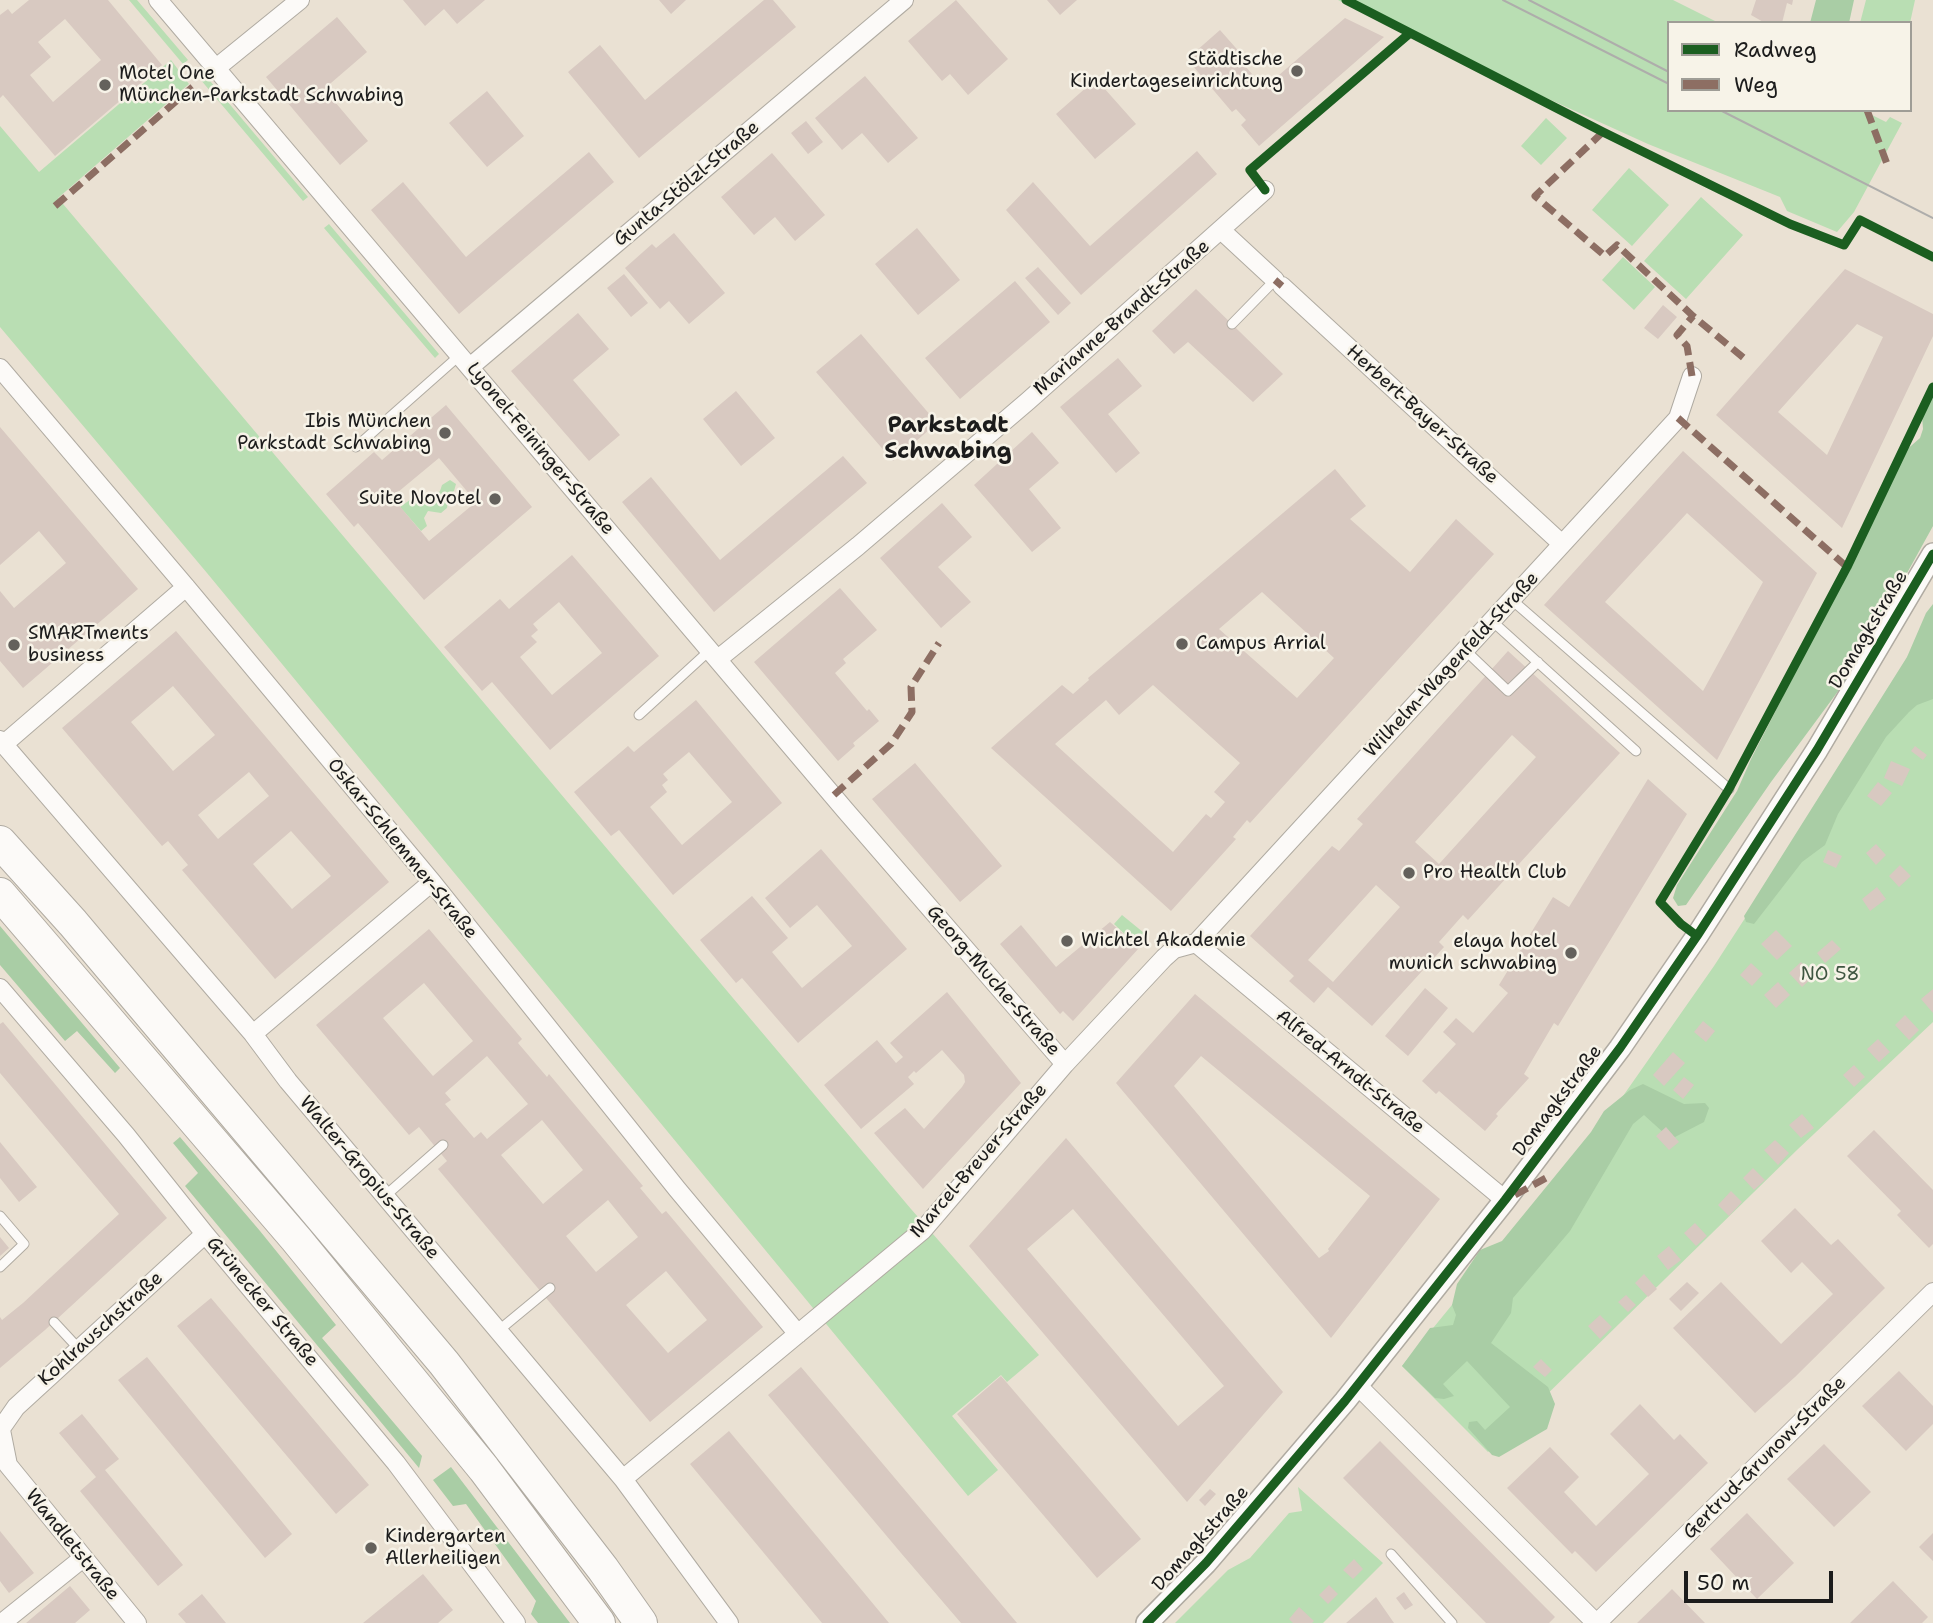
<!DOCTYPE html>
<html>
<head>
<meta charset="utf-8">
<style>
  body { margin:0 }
  #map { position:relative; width:1933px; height:1623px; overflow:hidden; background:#eae1d3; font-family:"Shantell Sans",sans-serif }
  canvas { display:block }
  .legend { position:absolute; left:1667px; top:21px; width:245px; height:91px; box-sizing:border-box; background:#f7f3e8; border:2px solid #9f9d96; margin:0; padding:9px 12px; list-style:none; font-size:21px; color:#1c1c1c }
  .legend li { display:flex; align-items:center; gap:14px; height:35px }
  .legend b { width:35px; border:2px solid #9f9d96 }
  .scale { position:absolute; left:1684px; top:1571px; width:149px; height:32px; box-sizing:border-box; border:4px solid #1c1c1c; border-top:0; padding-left:9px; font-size:21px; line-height:24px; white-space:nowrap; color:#1c1c1c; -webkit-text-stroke:5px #f7f3e8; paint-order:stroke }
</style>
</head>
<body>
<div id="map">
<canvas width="1933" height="1623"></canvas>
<ul class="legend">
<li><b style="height:9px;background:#1b5e20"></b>Radweg</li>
<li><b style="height:9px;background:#8d6e63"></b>Weg</li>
</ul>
<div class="scale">50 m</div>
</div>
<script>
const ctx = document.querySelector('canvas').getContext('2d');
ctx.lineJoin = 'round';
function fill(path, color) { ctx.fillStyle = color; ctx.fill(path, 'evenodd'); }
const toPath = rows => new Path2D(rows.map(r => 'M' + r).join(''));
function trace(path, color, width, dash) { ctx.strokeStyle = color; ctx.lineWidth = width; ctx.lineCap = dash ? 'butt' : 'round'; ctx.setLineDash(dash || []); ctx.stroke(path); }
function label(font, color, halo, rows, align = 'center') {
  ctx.font = font + ' "Shantell Sans",sans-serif'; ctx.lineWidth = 5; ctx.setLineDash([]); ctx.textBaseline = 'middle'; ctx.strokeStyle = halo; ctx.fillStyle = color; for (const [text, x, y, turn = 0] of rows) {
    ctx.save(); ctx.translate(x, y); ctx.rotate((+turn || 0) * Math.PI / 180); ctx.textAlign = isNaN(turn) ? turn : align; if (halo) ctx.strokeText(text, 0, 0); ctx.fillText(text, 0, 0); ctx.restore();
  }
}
const green = toPath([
  [129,0,137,0,188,60,183,64],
  [1338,0,1673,0,1719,23,1669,23,1669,110,1871,110,1870,114,1886,122,1890,117,1902,123,1854,212,1837,232,1787,211,1780,197,1648,144,1403,33],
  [1866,0,1915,0,1910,23,1860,23],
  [171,60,189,84,58,198,911,1209,1039,1355,1007,1382,1001,1375,952,1416,998,1470,968,1496,207,573,0,327,0,126,39,172],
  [205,75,308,197,303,201,200,79],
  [1546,118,1567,138,1541,165,1521,146],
  [1629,168,1669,205,1632,246,1592,210],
  [1701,197,1743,235,1686,299,1644,261],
  [329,224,439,354,435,358,324,228],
  [1623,257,1655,287,1634,310,1602,280],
  [450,480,456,484,454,491,449,495,447,508,441,513,428,511,424,518,427,526,421,531,400,507,414,497,418,492,433,496,440,491,442,485],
  [1933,611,1933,1022,1798,1149,1488,1452,1402,1366,1623,1096,1714,966,1867,730],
  [1122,915,1149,937,1139,948,1114,924],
  [1298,1487,1383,1563,1323,1623,1175,1623,1228,1570,1250,1558,1289,1513,1302,1511]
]);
const forest = toPath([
  [1816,0,1854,0,1849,23,1810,23],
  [1933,391,1933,526,1853,671,1771,782,1686,905,1678,906,1673,898,1677,885,1737,791,1751,759,1858,550,1904,452,1920,438,1923,429,1922,416],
  [1933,604,1933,699,1917,705,1909,712,1886,737,1838,814,1825,845,1802,862,1754,924,1746,922,1744,916,1907,657,1926,613],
  [0,926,120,1068,115,1073,77,1031,65,1041,0,965],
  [1643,1084,1684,1104,1705,1103,1709,1108,1704,1122,1675,1137,1665,1134,1644,1115,1633,1124,1570,1231,1513,1298,1511,1313,1491,1343,1548,1387,1555,1404,1547,1429,1499,1457,1492,1455,1468,1428,1469,1422,1477,1421,1485,1430,1510,1407,1467,1361,1443,1384,1454,1396,1444,1399,1435,1398,1402,1366,1430,1328,1453,1325,1456,1315,1452,1305,1457,1284,1480,1250,1502,1241,1591,1132,1604,1111,1630,1090],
  [180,1137,260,1231,336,1325,322,1338,422,1456,419,1468,185,1186,198,1173,173,1143],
  [451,1467,570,1623,538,1623,531,1614,536,1601,466,1504,453,1506,433,1480]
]);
const building = toPath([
  [29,0,108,0,162,65,55,156,3,95,0,98,0,15,8,9,12,14],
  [65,19,101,60,53,102,30,75,51,57,38,42],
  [403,0,485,0,457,24,444,9,425,26],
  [659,0,686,0,671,14],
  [764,0,773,0,796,27,639,158,568,72,600,45,645,100],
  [956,0,1008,59,968,95,950,74,942,81,908,41],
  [1047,0,1077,0,1060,15],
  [1756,0,1793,0,1792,5,1787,3,1782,23,1765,23,1751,15],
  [337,17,367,52,324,89,368,141,340,165,266,77],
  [1345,18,1384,37,1259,146,1241,125,1246,120,1236,109,1232,112,1187,59,1220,30,1250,64,1246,67,1264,88],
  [865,76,918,138,888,163,862,133,842,150,815,118],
  [1096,79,1136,124,1095,159,1056,114],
  [487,91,524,136,487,167,449,123],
  [806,121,823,142,808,154,791,133],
  [1197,151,1217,174,1081,295,1006,210,1033,182,1090,246],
  [589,152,614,182,459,314,371,210,403,182,466,257],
  [772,153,825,215,795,241,775,217,754,235,721,197],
  [917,228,960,280,918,315,875,264],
  [674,233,725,293,689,324,669,301,660,309,625,268,652,244,656,248],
  [1038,267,1071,303,1058,315,1025,278],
  [1845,269,1933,314,1933,336,1842,528,1716,415],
  [1857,324,1883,337,1827,455,1778,412],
  [624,274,648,303,631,317,607,288],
  [1015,281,1050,322,960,399,925,358],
  [1196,289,1283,374,1253,402,1188,342,1174,354,1152,331],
  [1663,305,1677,317,1658,339,1644,328],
  [578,313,609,349,573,380,620,435,589,461,511,371],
  [861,334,937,423,893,461,816,372],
  [1118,358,1142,386,1108,414,1140,453,1116,473,1060,407],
  [736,391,775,438,741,466,703,419],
  [446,405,532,507,424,600,358,523,354,527,326,494,374,452,382,460],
  [439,458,476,502,429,541,392,497],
  [0,427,138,589,23,688,0,661,0,591,14,608,66,563,39,531,0,565],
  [1032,432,1059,463,1029,489,1061,528,1032,552,974,485],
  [1683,451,1817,573,1717,760,1544,605],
  [1687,513,1763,582,1703,691,1605,602],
  [843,456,867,483,714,612,622,502,651,477,720,560],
  [1335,469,1366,506,1350,519,1410,572,1456,519,1494,554,1250,823,1247,820,1233,837,1236,839,1171,911,991,748,1062,685,1073,694,1089,680,1088,678],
  [1262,592,1334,658,1297,698,1219,629],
  [1153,685,1240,763,1214,792,1225,802,1211,818,1206,814,1173,852,1055,744,1106,700,1119,715],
  [942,503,972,537,938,567,971,602,941,628,880,558],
  [572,555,659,656,550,750,492,682,482,691,444,647,500,599,509,609],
  [559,602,602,653,552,695,520,657,537,642,531,636,538,630,533,624],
  [840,588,877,630,843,659,846,663,835,673,867,711,869,709,879,721,853,743,855,746,838,761,754,662],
  [176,631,389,882,275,979,182,870,188,865,168,841,162,846,62,728],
  [173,686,215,735,173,771,131,722],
  [249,772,269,796,218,839,198,815],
  [291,831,331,876,292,909,253,864],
  [1508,651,1620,753,1468,920,1463,915,1439,942,1444,947,1372,1026,1328,987,1314,1003,1289,981,1294,976,1250,936,1332,846,1339,851,1363,824,1357,819],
  [1512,735,1536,757,1439,864,1415,842],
  [1376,885,1400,907,1333,982,1308,960],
  [696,700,782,803,673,895,619,830,611,836,574,792,628,746,634,752],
  [689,752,732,802,682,845,650,807,667,792,662,785,668,780,663,774],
  [1915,746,1927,755,1923,760,1911,751],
  [1891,761,1910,769,1902,786,1884,778],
  [915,763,1002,866,960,902,872,799],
  [1648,779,1687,814,1558,1026,1554,1023,1524,1074,1529,1078,1496,1114,1498,1116,1485,1131,1439,1091,1436,1094,1422,1081,1456,1044,1443,1032,1456,1018,1473,1033,1508,993,1499,985,1553,897,1569,907],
  [1878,782,1892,793,1881,806,1867,796],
  [1876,844,1886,855,1876,865,1866,853],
  [821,849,907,949,798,1043,742,978,736,983,700,940,752,896,788,938,772,952,802,988,852,946,817,905,790,928,765,898],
  [1828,850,1842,856,1836,868,1823,862],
  [1900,865,1911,876,1899,887,1889,876],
  [1877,887,1886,899,1870,911,1862,899],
  [1110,922,1139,948,1073,1021,1063,1011,1060,1014,1000,944,1021,925,1056,967],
  [429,929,522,1039,518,1043,547,1077,549,1074,643,1186,640,1188,662,1214,666,1211,763,1327,650,1422,438,1169,447,1161,419,1127,409,1135,316,1025],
  [424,983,473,1041,433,1076,383,1018],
  [487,1056,528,1104,487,1139,481,1132,474,1138,445,1104,451,1100,445,1093],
  [542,1120,583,1170,543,1204,501,1155],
  [608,1200,638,1237,596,1272,566,1236],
  [666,1271,707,1320,668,1353,626,1305],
  [1776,930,1792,946,1777,960,1761,944],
  [1832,940,1841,949,1825,963,1817,953],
  [1801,962,1814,976,1802,987,1789,973],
  [1751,963,1763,974,1752,986,1740,975],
  [1778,982,1790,995,1776,1008,1764,995],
  [1425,988,1448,1008,1408,1056,1385,1036],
  [1933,989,1933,1013,1921,999],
  [947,992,1021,1083,923,1189,874,1133,905,1108,924,1129,962,1087,965,1082,964,1075,942,1050,916,1073,914,1071,908,1077,914,1084,861,1129,824,1085,877,1040,896,1063,903,1057,890,1043],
  [1195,994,1440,1199,1331,1338,1116,1083],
  [1201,1056,1370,1196,1328,1249,1329,1251,1319,1258,1174,1086],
  [1905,1015,1919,1030,1909,1040,1895,1025],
  [1703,1021,1715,1031,1706,1042,1694,1032],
  [3,1022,167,1218,45,1330,0,1368,0,1317,2,1320,23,1303,119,1214,0,1073,0,1024],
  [1878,1039,1890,1052,1879,1062,1867,1049],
  [1673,1052,1685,1063,1664,1086,1653,1075],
  [1854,1065,1865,1077,1854,1087,1843,1075],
  [1684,1077,1694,1085,1683,1099,1673,1090],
  [1802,1114,1814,1128,1801,1138,1789,1125],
  [1666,1127,1679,1142,1669,1150,1656,1136],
  [1874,1130,1933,1190,1933,1244,1929,1248,1897,1215,1901,1211,1847,1156],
  [1066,1138,1283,1392,1187,1502,969,1246],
  [1073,1209,1224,1386,1178,1426,1027,1249],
  [1775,1140,1789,1153,1778,1165,1764,1150],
  [0,1142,37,1187,19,1202,0,1178],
  [1753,1168,1765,1180,1754,1190,1743,1178],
  [1731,1191,1742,1202,1729,1216,1718,1205],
  [1795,1208,1831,1245,1838,1239,1885,1288,1795,1377,1755,1413,1673,1328,1721,1282,1781,1344,1833,1294,1802,1262,1791,1273,1761,1241],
  [1695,1223,1707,1236,1696,1246,1684,1233],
  [0,1237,9,1248,0,1256],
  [1669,1246,1681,1260,1668,1270,1657,1256],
  [1644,1274,1657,1289,1648,1297,1635,1283],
  [1687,1282,1699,1293,1681,1311,1669,1299],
  [1626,1295,1636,1305,1628,1312,1618,1302],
  [211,1298,369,1485,336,1514,177,1326],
  [1600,1315,1612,1327,1600,1339,1588,1326],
  [147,1357,292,1534,265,1558,118,1380],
  [1541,1359,1552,1370,1545,1377,1533,1367],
  [801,1367,937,1528,1017,1623,961,1623,901,1553,768,1395],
  [1899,1371,1933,1406,1933,1424,1906,1451,1862,1406],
  [1001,1376,1141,1539,1097,1578,957,1414],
  [1640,1404,1674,1440,1680,1434,1708,1463,1596,1572,1575,1551,1572,1554,1507,1488,1550,1447,1579,1477,1564,1492,1596,1526,1649,1474,1610,1434],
  [82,1414,119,1459,105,1470,183,1565,158,1586,80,1491,96,1477,59,1433],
  [729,1431,865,1594,889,1623,822,1623,690,1464],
  [1380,1441,1555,1617,1549,1623,1486,1623,1343,1478],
  [1824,1444,1871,1492,1834,1527,1787,1479],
  [1210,1489,1216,1494,1205,1506,1199,1500],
  [1747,1513,1794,1563,1757,1599,1710,1549],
  [0,1531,34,1573,9,1593,0,1581],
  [1933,1533,1933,1561,1919,1547],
  [1354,1559,1363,1569,1353,1579,1343,1570],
  [423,1574,453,1610,438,1623,363,1623],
  [1893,1581,1928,1617,1922,1623,1850,1623],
  [1329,1585,1338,1594,1328,1604,1319,1595],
  [70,1586,90,1610,75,1623,26,1623],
  [1672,1589,1705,1623,1637,1623,1663,1598],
  [1404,1592,1413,1605,1405,1610,1396,1598],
  [202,1594,226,1623,186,1623,178,1614],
  [1376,1597,1394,1623,1346,1623],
  [1299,1607,1314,1621,1312,1623,1293,1623,1289,1619]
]);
const service = toPath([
  [1232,324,1275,280],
  [356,447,460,355],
  [1512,600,1729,789],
  [1492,621,1636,751],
  [1465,650,1508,691,1538,662],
  [639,715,710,650],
  [385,1196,443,1145],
  [0,1216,24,1244,0,1267],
  [54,1322,79,1349],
  [498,1331,550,1288],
  [1391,1554,1452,1623]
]);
const minor = toPath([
  [158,0,845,810,1065,1064],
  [215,69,300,0],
  [1221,230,1275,280],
  [1282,286,1562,544],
  [470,367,904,0],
  [0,368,186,587,432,882,677,1189,798,1334],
  [718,659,858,546,1028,401,1265,190],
  [0,740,253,1034,288,1081,623,1479,729,1623],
  [4,744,186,587],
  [1196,943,1678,418,1692,376],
  [1196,943,1505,1200],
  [0,988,126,1135,205,1234,396,1463,516,1623],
  [253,1034,432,882],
  [1358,1386,1596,1623],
  [0,1425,8,1465,137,1623],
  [2,1427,16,1407,205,1234],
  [623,1479,923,1230,1065,1064,1164,958,1174,949,1196,943],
  [2,1623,83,1558],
  [1597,1623,1933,1292]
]);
const tertiary = toPath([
  [1147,1623,1206,1563,1345,1401,1505,1200,1620,1048,1697,936,1817,750,1933,554]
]);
const motorway = toPath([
  [0,842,73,923,444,1363,603,1569,641,1623],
  [0,894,296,1239,484,1469,599,1623]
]);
const tram = toPath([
  [1503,0,1669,84],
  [1529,0,1669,72],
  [1720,110,1933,218]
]);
const quiet = toPath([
  [1867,110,1887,164],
  [1603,132,1535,196,1605,256,1617,245,1693,316,1745,359],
  [55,206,195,85],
  [1275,280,1282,286],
  [1692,376,1687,346,1677,335,1693,316],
  [1678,418,1847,567],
  [834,795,891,744,912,712,911,687,939,643],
  [1515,1195,1546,1178]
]);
const cycleway = toPath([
  [1346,0,1603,132,1790,224,1844,245,1860,220,1933,257],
  [1265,190,1250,170,1410,33],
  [1697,936,1681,924,1660,902,1729,789,1847,567,1933,387],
  [1147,1623,1206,1563,1345,1401,1505,1200,1620,1048,1697,936,1817,750,1933,554]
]);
const markers = [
  [1297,71,7,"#64615c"],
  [105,85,7,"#64615c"],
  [445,433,7,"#64615c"],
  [495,499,7,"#64615c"],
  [1182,644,7,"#64615c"],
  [14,645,7,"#64615c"],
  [1409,873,7,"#64615c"],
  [1067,941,7,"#64615c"],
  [1571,953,7,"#64615c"],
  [371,1548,7,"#64615c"]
];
const poiNames = [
  ["Städtische",1283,60,"right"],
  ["Kindertageseinrichtung",1283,82,"right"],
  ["Motel One",119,74],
  ["München-Parkstadt Schwabing",119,96],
  ["Ibis München",431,422,"right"],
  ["Parkstadt Schwabing",431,444,"right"],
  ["Suite Novotel",481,499,"right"],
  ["SMARTments",28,634],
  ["business",28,656],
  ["Campus Arrial",1196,644],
  ["Pro Health Club",1423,873],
  ["Wichtel Akademie",1081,941],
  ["elaya hotel",1557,942,"right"],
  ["munich schwabing",1557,964,"right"],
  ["Kindergarten",385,1537],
  ["Allerheiligen",385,1559]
];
const streetNames = [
  ["Gunta-Stölzl-Straße",687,184,-40],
  ["Marianne-Brandt-Straße",1122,318,-41],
  ["Herbert-Bayer-Straße",1422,415,42],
  ["Lyonel-Feininger-Straße",540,449,50],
  ["Domagkstraße",1869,630,-59],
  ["Wilhelm-Wagenfeld-Straße",1452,665,-47],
  ["Oskar-Schlemmer-Straße",402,849,51],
  ["Georg-Muche-Straße",993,981,49],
  ["Alfred-Arndt-Straße",1350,1072,39],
  ["Domagkstraße",1558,1101,-53],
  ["Marcel-Breuer-Straße",979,1161,-49],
  ["Walter-Gropius-Straße",369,1178,50],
  ["Grünecker Straße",262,1302,50],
  ["Kohlrauschstraße",101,1329,-42],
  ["Gertrud-Grunow-Straße",1765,1458,-45],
  ["Domagkstraße",1201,1539,-48],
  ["Wandletstraße",72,1545,51]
];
const parkNames = [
  ["NO 58",1830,975]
];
const quarterNames = [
  ["Parkstadt",948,426],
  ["Schwabing",948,452]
];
fill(green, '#b9deb3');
fill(forest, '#a9cda5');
fill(building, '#d8c9c1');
trace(service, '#b0aba2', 11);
trace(minor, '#b0aba2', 20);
trace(tertiary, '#b0aba2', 24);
trace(motorway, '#b0aba2', 34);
trace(service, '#fcfaf8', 9);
trace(minor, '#fcfaf8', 18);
trace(tertiary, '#fcfaf8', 21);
trace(motorway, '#fcfaf8', 32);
trace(tram, '#aeadab', 2);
trace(quiet, '#8d6e63', 7, [14, 7]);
trace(cycleway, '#1b5e20', 9);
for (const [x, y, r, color] of markers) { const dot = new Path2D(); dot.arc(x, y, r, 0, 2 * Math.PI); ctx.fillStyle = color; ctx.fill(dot); trace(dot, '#f7f3e8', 2.5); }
label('19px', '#1c1c1c', '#f7f3e8', poiNames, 'left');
label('19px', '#1c1c1c', '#f7f3e8', streetNames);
label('19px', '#3f5641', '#f7f3e8', parkNames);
label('bold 23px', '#1c1c1c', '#f7f3e8', quarterNames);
</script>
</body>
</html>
